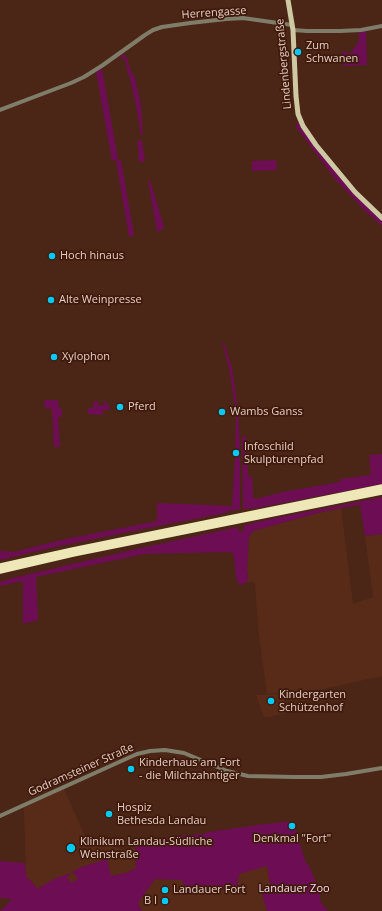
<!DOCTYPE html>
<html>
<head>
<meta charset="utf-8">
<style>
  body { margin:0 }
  canvas { display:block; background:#4b2516 }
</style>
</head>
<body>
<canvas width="382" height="911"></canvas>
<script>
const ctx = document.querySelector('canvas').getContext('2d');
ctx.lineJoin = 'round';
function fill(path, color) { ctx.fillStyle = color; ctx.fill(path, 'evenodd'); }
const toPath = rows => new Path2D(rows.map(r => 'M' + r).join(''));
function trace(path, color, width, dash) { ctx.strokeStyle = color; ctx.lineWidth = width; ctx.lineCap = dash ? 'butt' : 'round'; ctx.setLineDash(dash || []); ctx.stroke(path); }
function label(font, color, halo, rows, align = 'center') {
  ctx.font = font + ' "Open Sans",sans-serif'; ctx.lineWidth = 3.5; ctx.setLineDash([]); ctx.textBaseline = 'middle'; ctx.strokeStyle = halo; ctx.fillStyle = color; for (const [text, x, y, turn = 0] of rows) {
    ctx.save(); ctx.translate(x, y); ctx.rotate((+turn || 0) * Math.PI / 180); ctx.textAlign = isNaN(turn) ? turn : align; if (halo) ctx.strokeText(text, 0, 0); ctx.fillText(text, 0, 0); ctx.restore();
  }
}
const built = toPath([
  [341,508,353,604,373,597,365,536,382,534,382,676,323,689,267,694,258,627,255,582,247,582,248,576,247,570,249,537,253,531,318,513],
  [284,694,284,713,269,717,264,717,256,695],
  [64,789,84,834,122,850,135,847,136,868,126,873,40,892,26,876,24,808],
  [267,865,271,891,266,907,267,911,142,911,138,903,155,879,182,880,237,888,239,874]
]);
const green = toPath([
  [359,31,366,31,367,65,343,66,342,51,350,54,359,41],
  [122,55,125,55,127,58,132,75,134,74,141,105,143,135,141,135,135,100,129,75,128,75,125,60,122,57,117,58],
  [102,68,118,159,112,161,96,72],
  [297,122,298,122,301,128,317,149,355,195,382,221,382,226,366,212,335,179,296,127],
  [142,140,145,161,142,162,139,161,138,154,139,154,137,141],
  [121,160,134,235,129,237,116,161],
  [276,160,277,170,252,171,252,161],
  [148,180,150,180,164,227,163,229,157,232],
  [222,342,224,343,232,368,236,396,237,405,235,406,229,369],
  [44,400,58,400,59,408,62,409,62,417,58,417,60,447,54,447,52,409,45,408],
  [94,401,98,401,98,406,104,405,104,401,106,401,107,405,109,405,110,410,103,410,103,415,88,414,88,408,93,408],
  [236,410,238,411,240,452,239,455,240,457,240,509,228,511,226,513,163,525,50,548,0,560,0,551,14,552,61,540,157,521,157,503,232,506,235,459],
  [246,436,248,477,252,476,253,497,256,499,283,492,340,482,340,479,371,475,369,455,382,454,382,484,251,509,251,508,243,509,242,438],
  [382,497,382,534,365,536,360,505,341,508,318,513,253,531,249,537,247,570,248,579,247,582,241,585,238,583,236,578,234,557,233,554,231,552,144,554,36,577,38,620,23,624,23,581,0,586,0,582,13,578,137,549,238,527,238,531,243,532,244,525,275,518],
  [293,821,306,863,309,866,320,892,320,901,328,911,267,911,262,894,271,891,267,866,239,874,237,888,186,893,182,880,155,879,138,903,142,911,0,911,12,899,0,898,0,861,25,863,26,876,40,891,39,886,42,886,58,877,63,876,70,873,70,875,67,877,71,883,78,879,74,873,72,874,72,872,81,867,101,861,103,859,107,858,111,876,126,873,136,868,135,842,144,841,187,835,203,834,208,832,258,825]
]);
const minor = toPath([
  [293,30,307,31,340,31,361,30,382,26],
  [0,110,71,83,84,77,103,65,145,35,153,30,162,27,190,23,226,19,243,18,292,25],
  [0,816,128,758,137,754,150,751,165,750,184,753,227,771,248,776,293,777,321,777,346,774,382,768]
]);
const major = toPath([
  [288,0,293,30,296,96,298,114,303,126,316,145,355,192,382,218]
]);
const highway = toPath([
  [0,566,73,550,382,487],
  [0,571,73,554,382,492]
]);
const markers = [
  [298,52,4,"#00cbf8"],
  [52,256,4,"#00cbf8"],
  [51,300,4,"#00cbf8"],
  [54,357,4,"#00cbf8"],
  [120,407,4,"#00cbf8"],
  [222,412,4,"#00cbf8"],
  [236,453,4,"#00cbf8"],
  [271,701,4,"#00cbf8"],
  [131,769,4,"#00cbf8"],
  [109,814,4,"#00cbf8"],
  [292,826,4,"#00cbf8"],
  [71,848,5,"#00cbf8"],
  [165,890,4,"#00cbf8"],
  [165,901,4,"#00cbf8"]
];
const streetNames = [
  ["Herrengasse",214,13,-4],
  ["Lindenbergstraße",284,64,-95],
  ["Godramsteiner Straße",81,770,-24]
];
const poiNames = [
  ["Zum",306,46],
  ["Schwanen",306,59],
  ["Hoch hinaus",60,256],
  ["Alte Weinpresse",59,300],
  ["Xylophon",62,357],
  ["Pferd",128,407],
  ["Wambs Ganss",230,412],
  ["Infoschild",244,447],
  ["Skulpturenpfad",244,460],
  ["Kindergarten",279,695],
  ["Schützenhof",279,708],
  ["Kinderhaus am Fort",139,763],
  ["- die Milchzahntiger",139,776],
  ["Hospiz",117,808],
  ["Bethesda Landau",117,821],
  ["Denkmal \"Fort\"",292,839,"center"],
  ["Klinikum Landau-Südliche",80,842],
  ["Weinstraße",80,855],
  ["Landauer Fort",173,890],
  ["B I",157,901,"right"]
];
const parkNames = [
  ["Landauer Zoo",294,889]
];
fill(built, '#582b19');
fill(green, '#6d0d54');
trace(minor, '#7f7d6a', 4);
trace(major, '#cec9a2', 5);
trace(highway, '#eee8b8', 5.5);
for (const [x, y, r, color] of markers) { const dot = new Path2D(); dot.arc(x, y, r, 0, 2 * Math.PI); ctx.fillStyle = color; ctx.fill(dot); trace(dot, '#3f1a0c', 1.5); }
label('11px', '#e4cbc1', '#3f1a0c', streetNames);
label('11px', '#e4cbc1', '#3f1a0c', poiNames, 'left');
label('11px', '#f5d8e9', '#3f1a0c', parkNames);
</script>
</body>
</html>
